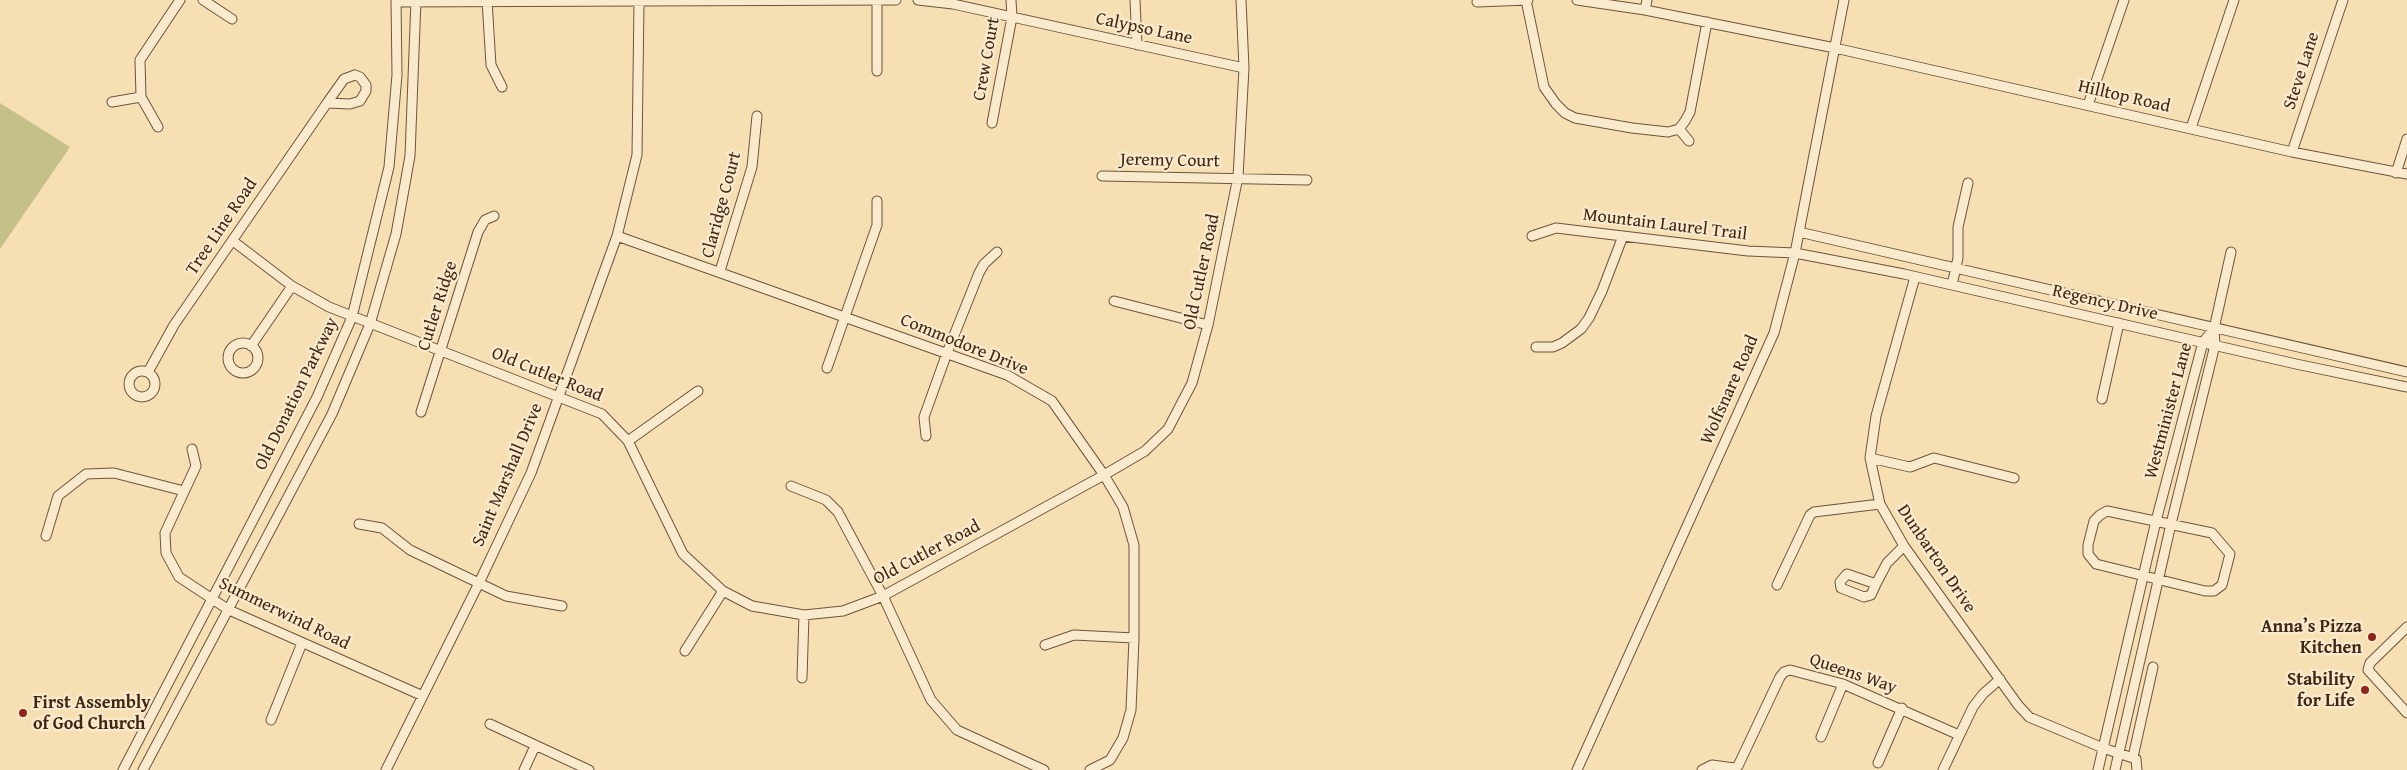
<!DOCTYPE html>
<html>
<head>
<meta charset="utf-8">
<style>
  body { margin:0 }
  canvas { display:block; background:#f6dfb3 }
</style>
</head>
<body>
<canvas width="2407" height="770"></canvas>
<script>
const ctx = document.querySelector('canvas').getContext('2d');
ctx.lineJoin = 'round';
function fill(path, color) { ctx.fillStyle = color; ctx.fill(path, 'evenodd'); }
const toPath = rows => new Path2D(rows.map(r => 'M' + r).join(''));
function trace(path, color, width, dash) { ctx.strokeStyle = color; ctx.lineWidth = width; ctx.lineCap = dash ? 'butt' : 'round'; ctx.setLineDash(dash || []); ctx.stroke(path); }
function label(font, color, halo, rows, align = 'center') {
  ctx.font = font + ' "Gentium Book Plus",serif'; ctx.lineWidth = 4.5; ctx.setLineDash([]); ctx.textBaseline = 'middle'; ctx.strokeStyle = halo; ctx.fillStyle = color; for (const [text, x, y, turn = 0] of rows) {
    ctx.save(); ctx.translate(x, y); ctx.rotate((+turn || 0) * Math.PI / 180); ctx.textAlign = isNaN(turn) ? turn : align; if (halo) ctx.strokeText(text, 0, 0); ctx.fillText(text, 0, 0); ctx.restore();
  }
}
const green = toPath([
  [0,103,70,147,0,249]
]);
const minor = toPath([
  [203,0,232,19],
  [487,0,491,65,502,87],
  [918,0,953,4,1244,68],
  [1135,0,1137,45],
  [1526,0,1544,87,1556,104,1565,113,1575,118,1632,128,1668,132,1679,129,1685,121,1690,112,1707,22],
  [1577,0,1645,10,1835,48,2292,152,2407,174],
  [396,2,896,0],
  [1477,2,1528,0],
  [1645,10,1647,0],
  [877,71,877,0],
  [355,75,360,77,366,85,366,91,360,101,350,104,327,103,344,79,355,75],
  [112,102,141,97],
  [2088,105,2124,0],
  [992,123,1012,17,1011,0],
  [158,127,141,97,140,60,180,0],
  [2191,128,2234,0],
  [1679,129,1689,141],
  [2292,152,2343,0],
  [2396,173,2407,139],
  [1102,176,1307,180],
  [1799,232,2407,372],
  [617,236,1007,375,1052,401,1104,475,1123,507,1134,545,1134,638,1131,710,1123,738,1110,760,1090,770],
  [1532,236,1556,228,1748,251,1795,253,1904,274,2296,364,2407,387],
  [233,241,292,286,329,307,602,414,628,441,683,554,723,591,752,606,804,615,843,611,883,596,1104,475,1145,451,1168,429,1192,383,1208,325,1238,177,1244,68,1241,0],
  [720,271,752,167,757,116],
  [1915,277,1876,416,1870,458,1880,504,1904,546,2018,705,2029,717,2103,748,2136,759,2137,770],
  [1952,285,1958,258,1958,227,1968,183],
  [1114,301,1208,325],
  '228 358a15 15 0 1 1 30 0a15 15 0 1 1-30 0Z',
  [251,346,292,286],
  [1536,347,1553,347,1562,343,1581,329,1589,318,1602,291,1623,236],
  [827,368,877,225,877,201],
  '129 384a13 13 0 1 1 26 0a13 13 0 1 1-26 0Z',
  [148,372,174,325,327,103],
  [2102,399,2119,323],
  [421,412,478,232,485,220,494,216],
  [926,436,924,417,947,353,979,273,984,264,997,252],
  [628,441,698,391],
  [192,449,196,466,165,533,166,553,179,577,229,610,423,696],
  [1870,458,1910,467,1934,458,2014,478],
  [791,486,826,500,838,512,883,596,931,700,957,730,1044,770],
  [2107,511,2212,533,2230,554,2222,585,2214,591,2205,591,2096,564,2088,554,2088,545,2094,521,2100,515,2107,511],
  [359,524,382,528,410,550,506,596,562,606],
  [46,536,58,496,86,474,114,473,184,491],
  [1847,574,1876,584,1871,595,1864,597,1841,588,1840,582,1847,574],
  [1876,584,1887,563,1904,546],
  [1777,585,1810,515,1814,512,1880,504],
  [2407,627,2370,663,2368,670,2407,713],
  [1045,645,1074,635,1134,638],
  [685,651,723,591],
  [802,678,804,615],
  [271,720,302,643],
  [490,724,589,770],
  [1821,737,1843,684],
  [2133,757,2153,667],
  [1878,763,1902,708],
  [123,770,317,397,352,317,389,167,397,75,396,0],
  [143,770,332,414,370,324,396,234,410,156,416,0],
  [386,770,479,583,531,473,617,236,637,155,639,2],
  [524,770,535,746],
  [1577,770,1774,333,1795,253,1844,0],
  [1702,770,1712,765,1734,768,1738,766,1780,677,1784,672,1790,670,1843,684,1959,735],
  [1943,770,1973,707,1983,694,2000,679],
  [2098,770,2156,521,2203,342,2214,329],
  [2115,770,2171,524,2215,345,2214,329,2231,252]
]);
const markers = [
  [2372,637,5,"#8f2418"],
  [2365,690,5,"#8f2418"],
  [23,713,5,"#8f2418"]
];
const streetNames = [
  ["Calypso Lane",1144,29,12],
  ["Crew Court",987,59,-80],
  ["Steve Lane",2302,71,-72],
  ["Hilltop Road",2124,97,13],
  ["Jeremy Court",1170,161,1],
  ["Claridge Court",722,205,-75],
  ["Mountain Laurel Trail",1665,225,7],
  ["Tree Line Road",222,227,-56],
  ["Old Cutler Road",1202,272,-78],
  ["Regency Drive",2105,303,13],
  ["Cutler Ridge",438,306,-72],
  ["Commodore Drive",964,345,22],
  ["Old Cutler Road",547,375,22],
  ["Wolfsnare Road",1730,390,-66],
  ["Old Donation Parkway",297,394,-64],
  ["Westminister Lane",2169,411,-75],
  ["Saint Marshall Drive",508,475,-67],
  ["Old Cutler Road",927,553,-28],
  ["Dunbarton Drive",1936,559,56],
  ["Summerwind Road",284,614,26],
  ["Queens Way",1853,674,19]
];
const poiNames = [
  ["Anna’s Pizza",2362,627],
  ["Kitchen",2362,648],
  ["Stability",2355,680],
  ["for Life",2355,701],
  ["First Assembly",33,703,"left"],
  ["of God Church",33,724,"left"]
];
fill(green, '#c4c087');
trace(minor, '#6d553b', 11);
trace(minor, '#f9eace', 9);
for (const [x, y, r, color] of markers) { const dot = new Path2D(); dot.arc(x, y, r, 0, 2 * Math.PI); ctx.fillStyle = color; ctx.fill(dot); trace(dot, '#f9eace', 2); }
label('18px', '#3f2713', '#f9eace', streetNames);
label('bold 18px', '#3f2713', '#f9eace', poiNames, 'right');
</script>
</body>
</html>
